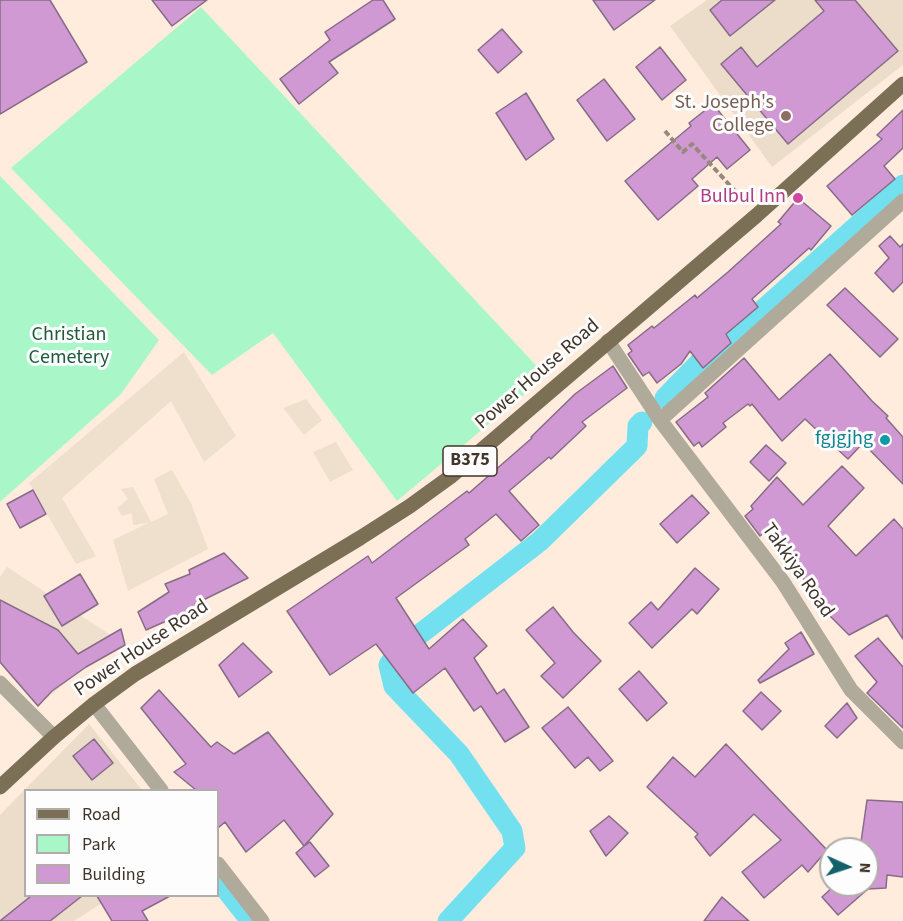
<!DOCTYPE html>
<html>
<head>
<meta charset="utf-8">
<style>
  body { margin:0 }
  #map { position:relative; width:903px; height:921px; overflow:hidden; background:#ffecdc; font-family:"Source Sans 3",sans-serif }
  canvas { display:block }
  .legend { position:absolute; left:24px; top:789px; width:195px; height:108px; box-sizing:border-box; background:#fdfdfd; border:2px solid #b2ada9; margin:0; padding:8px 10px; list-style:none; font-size:18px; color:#41352a }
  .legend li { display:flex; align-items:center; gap:12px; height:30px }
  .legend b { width:30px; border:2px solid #b2ada9 }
  .north { position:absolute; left:819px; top:837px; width:60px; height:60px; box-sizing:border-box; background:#fdfdfd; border:2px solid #b2ada9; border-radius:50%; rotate:93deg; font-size:16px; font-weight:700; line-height:24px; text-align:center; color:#41352a }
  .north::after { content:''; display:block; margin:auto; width:21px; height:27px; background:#14616c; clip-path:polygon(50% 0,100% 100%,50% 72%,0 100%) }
</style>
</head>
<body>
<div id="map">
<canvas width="903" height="921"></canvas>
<ul class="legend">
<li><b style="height:8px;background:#7b7055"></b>Road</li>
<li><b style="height:16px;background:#a9f7c8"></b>Park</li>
<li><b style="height:16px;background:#d199d3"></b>Building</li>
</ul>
<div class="north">N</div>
</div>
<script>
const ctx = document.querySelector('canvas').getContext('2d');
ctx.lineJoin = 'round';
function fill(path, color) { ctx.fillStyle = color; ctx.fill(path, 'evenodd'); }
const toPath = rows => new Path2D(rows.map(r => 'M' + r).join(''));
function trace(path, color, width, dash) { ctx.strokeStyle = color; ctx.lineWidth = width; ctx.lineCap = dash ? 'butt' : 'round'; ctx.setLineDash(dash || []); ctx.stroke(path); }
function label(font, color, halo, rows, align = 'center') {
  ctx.font = font + ' "Source Sans 3",sans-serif'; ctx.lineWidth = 6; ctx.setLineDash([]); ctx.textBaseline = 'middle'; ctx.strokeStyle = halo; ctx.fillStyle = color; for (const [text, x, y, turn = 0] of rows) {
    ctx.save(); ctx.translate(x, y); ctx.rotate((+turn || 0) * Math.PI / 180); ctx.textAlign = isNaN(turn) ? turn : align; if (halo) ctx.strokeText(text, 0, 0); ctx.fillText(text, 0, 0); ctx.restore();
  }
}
const industrial = toPath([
  [184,352,236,436,204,462,171,401,62,498,96,556,76,564,29,483],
  [306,399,322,420,304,435,283,408],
  [336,442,353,470,330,482,313,452],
  [172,470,191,503,208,549,128,591,113,540,148,523,133,525,132,513,122,516,117,508,128,499,121,489,133,487,151,522,168,514,154,479],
  [7,567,118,640,46,699,0,656,0,577]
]);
const education = toPath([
  [707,0,903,0,903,65,772,167,670,26],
  [89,724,142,790,26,790,26,896,113,896,74,921,0,921,0,815]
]);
const green = toPath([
  [201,7,546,376,397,501,273,333,212,375,11,168],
  [0,176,159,340,121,394,0,502]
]);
const canal = toPath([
  [665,398,699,363,730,339,903,185],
  [218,879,251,921],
  [448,921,515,848,512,831,459,754,394,686,389,665,402,648,540,541,637,446,638,426,642,422]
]);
const building = toPath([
  [0,0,50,0,87,62,0,114,0,0],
  [152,0,207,0,172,26,152,0],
  [373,0,383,0,395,19,329,62,338,73,299,104,280,79,330,40,325,32,373,0],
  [593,0,655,0,614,30,593,0],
  [722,0,775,0,730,36,710,10,722,0],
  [815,0,855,0,898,51,788,144,721,64,741,47,757,67,824,11,815,0],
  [502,29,522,52,498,73,478,50,502,29],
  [660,47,686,80,662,100,636,67,660,47],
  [604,79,635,119,607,141,577,100,604,79],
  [526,93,554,139,526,160,496,113,526,93],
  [713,104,750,150,727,169,717,157,692,179,698,186,658,220,625,181,691,126,689,123,713,104],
  [903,110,903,148,884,166,895,179,852,215,827,186,882,139,877,135,903,110],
  [798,198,831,226,811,250,809,248,752,299,758,307,726,334,731,343,703,368,690,351,681,364,657,383,649,372,643,376,628,354,632,351,628,345,652,326,654,328,695,295,697,298,728,272,781,224,778,222,798,198],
  [890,236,900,247,903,244,903,282,893,292,875,273,889,258,879,246,890,236],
  [845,288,898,339,880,357,827,305,845,288],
  [830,354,872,401,888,416,886,418,903,437,903,484,863,443,848,459,805,419,782,441,752,404,750,406,748,404,723,423,726,427,702,447,699,442,694,446,676,422,708,397,705,393,744,358,779,400,830,354],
  [613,366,627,388,582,422,586,426,551,459,549,457,509,491,539,525,521,541,496,514,465,539,469,545,396,598,429,649,463,619,487,646,474,658,497,694,504,689,529,727,505,742,481,706,474,711,445,668,413,693,376,644,330,675,287,611,368,556,372,563,467,491,469,493,532,438,531,437,575,394,613,366],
  [766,445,786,463,769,481,750,462,766,445],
  [842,466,864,488,828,526,856,556,894,519,903,529,903,639,887,615,849,635,820,606,825,601,796,571,799,568,767,530,760,536,745,516,753,509,751,506,777,477,803,505,842,466],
  [33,490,46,514,20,528,7,504,33,490],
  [692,495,709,513,677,543,660,524,692,495],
  [224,553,248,578,195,604,196,606,180,615,146,630,138,612,169,592,165,584,190,574,189,570,224,553],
  [695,568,719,589,697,614,692,609,652,648,629,623,651,602,658,610,695,568],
  [80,574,98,604,62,626,44,596,80,574],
  [0,600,58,630,78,654,121,629,125,645,86,667,52,691,38,706,0,662,0,600],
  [553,607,573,632,601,661,563,698,541,676,555,663,526,630,553,607],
  [801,632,814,654,760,683,758,680,789,649,785,643,801,632],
  [878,638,903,667,903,728,867,693,877,682,855,656,878,638],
  [243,643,272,672,239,697,219,665,243,643],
  [639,671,667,703,647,721,619,689,639,671],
  [159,690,211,747,217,742,234,754,268,732,333,814,304,846,310,842,329,866,315,877,296,853,304,846,284,820,246,852,225,822,218,828,218,790,196,790,174,772,186,764,141,708,159,690],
  [761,692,781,711,762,730,743,711,761,692],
  [847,703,857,718,837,738,825,726,847,703],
  [568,707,613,761,600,771,588,757,575,768,542,728,568,707],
  [94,739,113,763,92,780,73,756,94,739],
  [726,744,827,850,808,872,802,865,764,898,742,872,781,840,754,814,710,856,695,837,698,834,647,787,673,757,695,777,726,744],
  [867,800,903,802,903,877,887,875,886,888,868,889,838,915,822,897,835,885,867,885,867,849,860,849,867,800],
  [609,816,628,833,606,856,590,831,609,816],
  [31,896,82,896,50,921,0,921,31,896],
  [97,896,170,896,142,911,148,921,112,921,97,896],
  [722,897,749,921,704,921,722,897]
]);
const path = toPath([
  [665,131,683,152,692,144,746,203]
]);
const minor = toPath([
  [608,341,660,420,783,582,851,690,903,742],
  [660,420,903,201],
  [0,683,54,737],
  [94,704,161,790],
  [218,864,262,921]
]);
const primary = toPath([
  [0,787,54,737,94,704,135,674,360,538,410,506,450,477,757,215,903,84]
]);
const markers = [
  [786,116,6,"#8d6e63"],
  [798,198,6,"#d1479c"],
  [885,440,6,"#0f9aa8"]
];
const shields = [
  [470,461,54]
];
const shieldNames = [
  ["B375",470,461]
];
const educationNames = [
  ["St. Joseph's",774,104],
  ["College",774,127]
];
const hotelNames = [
  ["Bulbul Inn",786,198]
];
const parkNames = [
  ["Christian",69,336],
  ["Cemetery",69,359]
];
const streetNames = [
  ["Power House Road",538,375,-41],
  ["Takkiya Road",797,571,55],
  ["Power House Road",142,649,-34]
];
const cultureNames = [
  ["fgjgjhg",873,440]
];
fill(industrial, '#eee0cd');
fill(education, '#ecdcca');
fill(green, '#a9f7c8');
trace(canal, '#73e0ef', 21);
fill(building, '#d199d3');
trace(building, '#866c86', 1.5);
trace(path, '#98887b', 4, [6, 3]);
trace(minor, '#b0aa9b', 15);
trace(primary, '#7b7055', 15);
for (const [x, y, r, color] of markers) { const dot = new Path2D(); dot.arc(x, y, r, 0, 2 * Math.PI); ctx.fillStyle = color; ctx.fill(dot); trace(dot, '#fdfdfd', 2); }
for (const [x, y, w] of shields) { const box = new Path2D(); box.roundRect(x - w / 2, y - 15, w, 30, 4.5); ctx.fillStyle = '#fdfdfd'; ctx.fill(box); trace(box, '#41352a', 1.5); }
label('bold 18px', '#41352a', null, shieldNames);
label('20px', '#785e54', '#fdfdfd', educationNames, 'right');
label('20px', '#b23c85', '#fdfdfd', hotelNames, 'right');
label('20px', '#205a3c', '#fdfdfd', parkNames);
label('20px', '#41352a', '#fdfdfd', streetNames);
label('20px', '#0d838f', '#fdfdfd', cultureNames, 'right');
</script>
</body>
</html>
